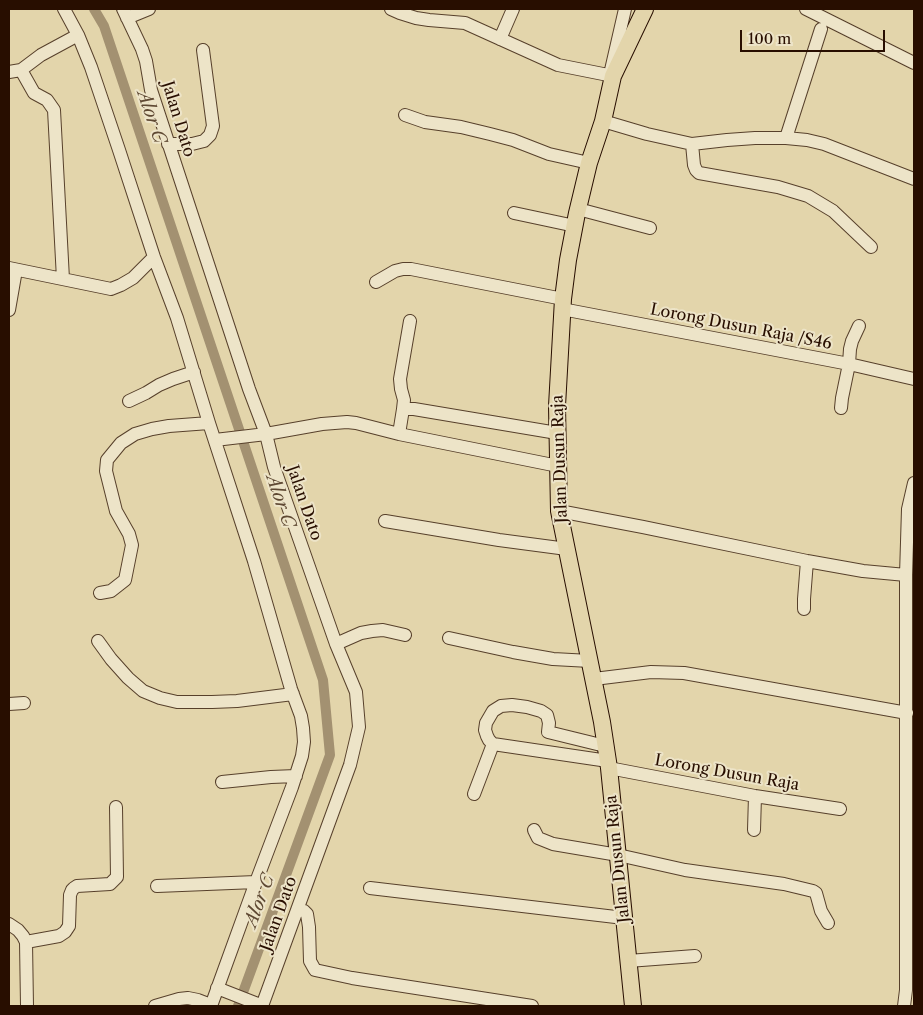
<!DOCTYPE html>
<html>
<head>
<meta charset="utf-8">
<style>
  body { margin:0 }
  #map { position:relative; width:923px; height:1015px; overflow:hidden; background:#e3d5ab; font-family:"Libre Caslon Text",serif }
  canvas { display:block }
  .frame { position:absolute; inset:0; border:10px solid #280e00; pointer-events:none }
  .scale { position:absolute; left:740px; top:30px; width:145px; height:22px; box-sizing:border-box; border:2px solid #280e00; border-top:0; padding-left:6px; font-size:15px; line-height:18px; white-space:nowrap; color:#280e00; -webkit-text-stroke:4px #ede4c8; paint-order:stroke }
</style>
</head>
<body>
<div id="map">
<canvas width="923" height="1015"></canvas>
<div class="frame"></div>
<div class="scale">100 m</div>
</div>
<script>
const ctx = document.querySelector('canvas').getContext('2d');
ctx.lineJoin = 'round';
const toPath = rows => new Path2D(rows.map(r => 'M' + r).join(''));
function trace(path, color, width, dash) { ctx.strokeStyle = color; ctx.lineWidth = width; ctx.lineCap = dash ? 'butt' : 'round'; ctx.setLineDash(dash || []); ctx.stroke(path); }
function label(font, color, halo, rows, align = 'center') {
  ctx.font = font + ' "Libre Caslon Text",serif'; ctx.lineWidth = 4; ctx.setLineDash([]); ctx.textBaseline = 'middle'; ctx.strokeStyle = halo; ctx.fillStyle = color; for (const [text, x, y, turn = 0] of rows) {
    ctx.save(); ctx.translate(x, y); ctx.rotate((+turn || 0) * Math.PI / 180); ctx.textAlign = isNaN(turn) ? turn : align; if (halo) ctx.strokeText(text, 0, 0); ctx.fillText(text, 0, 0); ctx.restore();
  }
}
const canal = toPath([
  [94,9,104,26,323,680,330,755,238,1006]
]);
const minor = toPath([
  [64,9,78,35,91,67,119,150,154,257,177,318,209,423,254,561,291,689,301,716,303,728,304,742,302,756,292,787,256,882,211,1006],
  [123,9,142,49,146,61,151,90,249,389,266,434,274,467,336,644,356,692,359,727,350,765,262,1006],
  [391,9,400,13,416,18,429,20,465,23,558,65,613,76],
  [806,9,914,63],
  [127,18,149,9],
  [500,39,513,9],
  [21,70,34,93,47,100,54,110,63,279],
  [611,70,625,9],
  [9,72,21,70,41,55,78,35],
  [405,115,425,122,461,127,490,134,513,140,549,154,589,163],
  [603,121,647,134,692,144,727,140,755,138,786,138,807,140,824,144,914,179],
  [786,138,821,29],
  [168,144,192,144,204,141,210,135,213,126,203,50],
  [692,144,694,165,696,170,699,173,778,187,808,196,833,211,871,247],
  [578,209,650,228],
  [514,213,575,226],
  [9,268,111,289,121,285,133,278,154,257],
  [376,282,395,271,403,269,411,269,563,299],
  [562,309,849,364,914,379],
  [9,310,16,270],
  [129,401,146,393,159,385,173,379,194,372],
  [841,408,842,398,849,364,850,349,852,341,859,326],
  [403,409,404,400,401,389,400,379,410,321],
  [399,434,403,409,414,409,557,433],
  [215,440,266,434,322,424,347,422,356,423,399,434,558,466],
  [559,511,643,527,807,561,863,571,906,575,906,990,904,1006],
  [385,521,499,540,567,549],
  [906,575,908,509,914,483],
  [100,593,111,591,125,580,132,545,129,534,116,511,106,471,107,460,121,443,135,434,152,429,169,426,209,423],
  [804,609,804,599,807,561],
  [449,638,513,652,553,659,590,661],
  [98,641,111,659,128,678,143,691,160,698,177,702,212,702,237,701,293,694],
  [336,644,361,633,372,631,383,630,405,635],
  [594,679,651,672,684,673,907,713],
  [9,704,24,703],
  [605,746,548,732,549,723,547,715,541,711,527,707,512,705,501,706,493,711,486,723,485,730,487,736,489,740,493,744,608,761],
  [609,768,755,796,840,809],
  [222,782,271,777,296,776],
  [474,794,493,744],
  [534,830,538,838,553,844,618,855,685,870,784,884,813,891,816,893,821,911,828,923],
  [754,830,755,796],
  [157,886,256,882],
  [370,888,624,918],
  [298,909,304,911,307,914,309,927,310,961,315,970,352,978,532,1006],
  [9,924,18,930,23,936,26,942,27,1006],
  [26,942,59,936,65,932,69,926,70,895,72,890,74,888,77,886,110,884,117,877,116,807],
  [628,961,695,956],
  [217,988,263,1006],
  [155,1006,179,999,188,998,198,1000,211,1005]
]);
const major = toPath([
  [633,1006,609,768,602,722,559,511,557,406,563,299,568,260,577,213,589,163,603,121,613,76,645,9]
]);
const streetNames = [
  ["Jalan Dato",178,119,73],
  ["Lorong Dusun Raja /S46",741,327,11],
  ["Jalan Dusun Raja",560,459,-92],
  ["Jalan Dato",304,503,71],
  ["Lorong Dusun Raja",727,773,10],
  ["Jalan Dusun Raja",618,859,-96],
  ["Jalan Dato",279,914,-70]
];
const waterNames = [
  ["Alor C",151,117,71],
  ["Alor C",280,501,71],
  ["Alor C",260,901,-70]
];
trace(canal, '#a39171', 10);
trace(minor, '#57402b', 14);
trace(major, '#280e00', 18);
trace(minor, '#ede4c8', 12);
trace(major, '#e3d5ab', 16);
label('16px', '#280e00', '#ede4c8', streetNames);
label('italic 18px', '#5f4933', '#ede4c8', waterNames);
</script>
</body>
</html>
